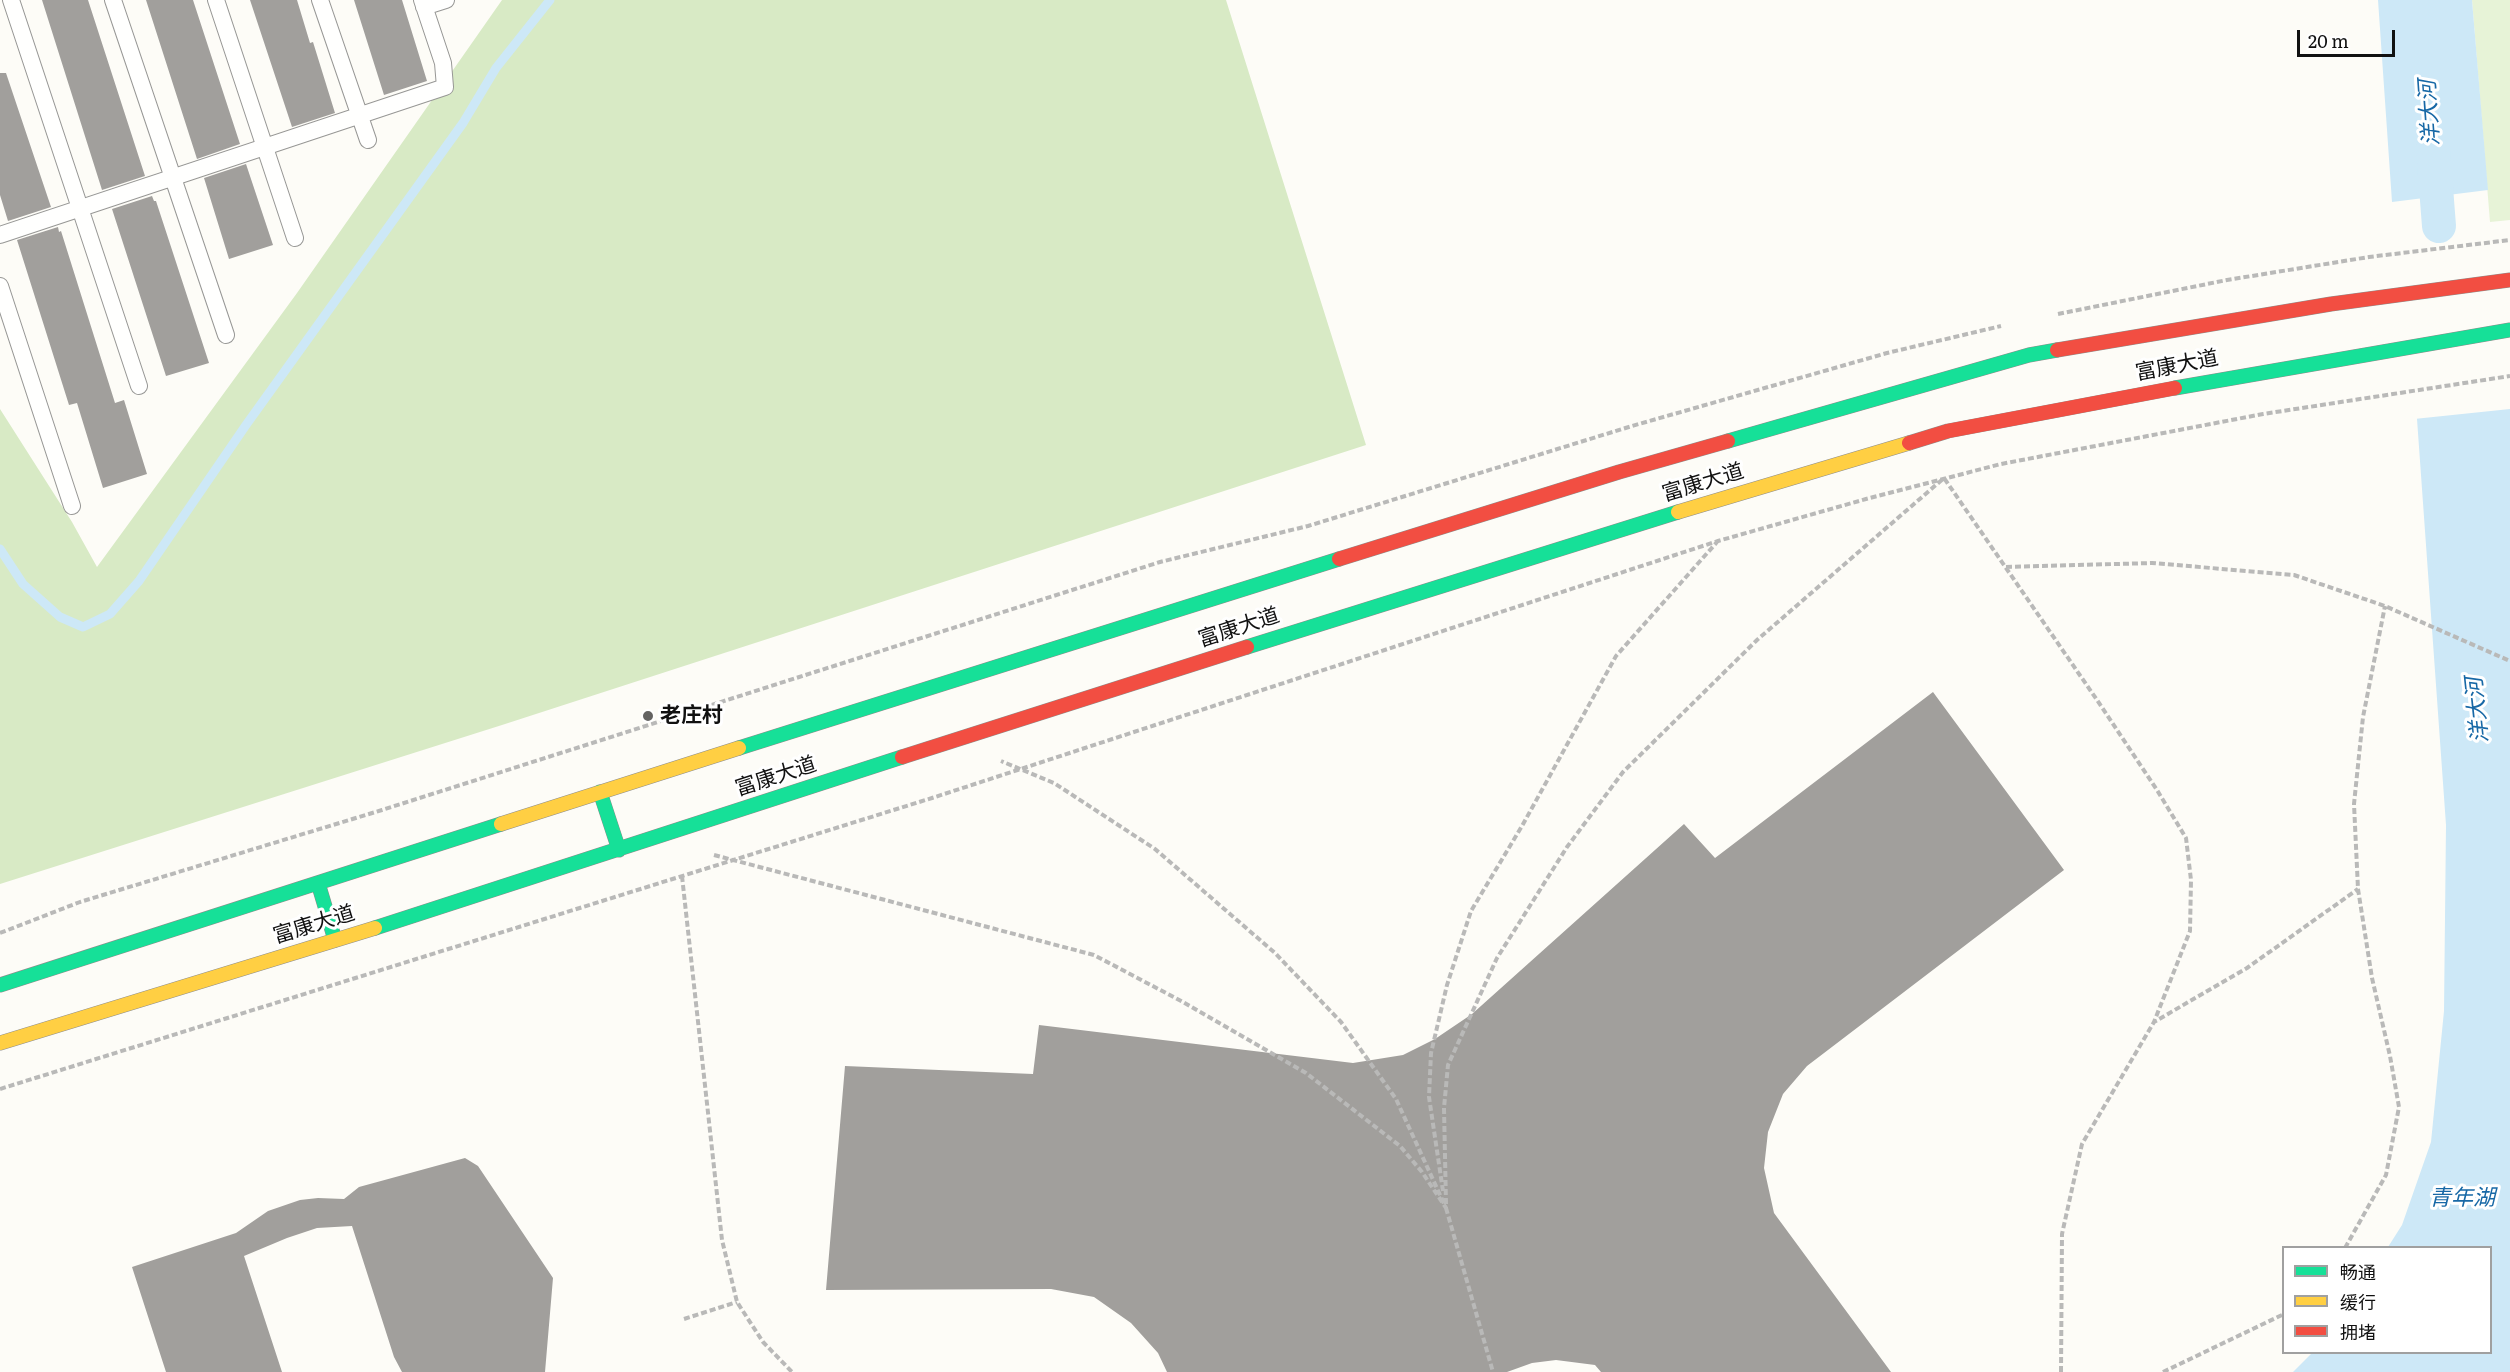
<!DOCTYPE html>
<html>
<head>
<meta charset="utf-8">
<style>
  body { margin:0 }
  #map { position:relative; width:2510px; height:1372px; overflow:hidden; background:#fdfcf7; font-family:Literata,"Noto Sans SC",serif }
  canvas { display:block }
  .legend { position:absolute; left:2282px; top:1246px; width:210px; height:108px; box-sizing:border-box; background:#fff; border:2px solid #a0a0a0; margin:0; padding:8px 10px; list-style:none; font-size:18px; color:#111 }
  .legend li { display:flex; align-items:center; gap:12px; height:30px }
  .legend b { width:30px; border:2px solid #a0a0a0 }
  .scale { position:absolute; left:2297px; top:30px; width:98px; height:27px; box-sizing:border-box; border:3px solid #111; border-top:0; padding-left:8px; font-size:18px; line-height:21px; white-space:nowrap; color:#111; -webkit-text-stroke:4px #fff; paint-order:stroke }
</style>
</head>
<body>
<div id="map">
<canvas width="2510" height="1372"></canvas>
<ul class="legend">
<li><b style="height:8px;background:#16e098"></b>畅通</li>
<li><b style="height:8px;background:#ffcf43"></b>缓行</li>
<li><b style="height:8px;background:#f24e42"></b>拥堵</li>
</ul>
<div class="scale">20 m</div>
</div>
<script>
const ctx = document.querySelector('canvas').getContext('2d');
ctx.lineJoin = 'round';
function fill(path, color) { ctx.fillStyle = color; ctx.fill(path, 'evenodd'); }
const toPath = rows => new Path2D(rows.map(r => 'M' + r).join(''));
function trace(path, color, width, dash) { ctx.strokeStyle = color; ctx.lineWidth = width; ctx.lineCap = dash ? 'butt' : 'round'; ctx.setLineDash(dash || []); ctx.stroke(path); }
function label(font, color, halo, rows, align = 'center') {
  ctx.font = font + ' Literata,"Noto Sans SC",serif'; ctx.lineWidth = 6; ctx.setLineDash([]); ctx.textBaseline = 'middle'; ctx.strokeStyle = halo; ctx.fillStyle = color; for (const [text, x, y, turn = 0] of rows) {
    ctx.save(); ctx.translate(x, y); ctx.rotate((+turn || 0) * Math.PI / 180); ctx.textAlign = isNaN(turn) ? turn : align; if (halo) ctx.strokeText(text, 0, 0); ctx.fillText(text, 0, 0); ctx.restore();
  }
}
const green = toPath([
  [2472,0,2510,0,2510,220,2490,222]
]);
const forest = toPath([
  [502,0,1226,0,1366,445,502,725,0,884,0,409,72,522,97,567,297,293]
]);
const water = toPath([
  [2378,0,2472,0,2488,190,2392,202],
  [2510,392,2510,1372,2293,1372,2312,1353,2490,1352,2490,1248,2388,1247,2402,1225,2431,1142,2444,1011,2446,825,2416,405]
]);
const pier = toPath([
  [2510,389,2510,409,2414,419,2413,405,2415,402]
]);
const stream = toPath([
  [0,549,23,584,60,617,83,627,110,614,139,581,246,425,463,123,496,68,550,0]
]);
const canal = toPath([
  [2433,149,2439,226]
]);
const building = toPath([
  [42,0,88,0,145,176,102,190],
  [146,0,193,0,240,144,197,159],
  [250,0,297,0,310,43,313,42,335,113,292,127],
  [354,0,402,0,427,81,384,95],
  [0,73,6,73,51,207,8,221,0,195],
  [246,164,273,245,229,259,204,178],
  [152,196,154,201,156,201,209,363,166,376,112,209],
  [58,227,59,232,61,231,115,403,124,400,147,474,103,488,77,403,69,405,17,240],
  [1933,692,2064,870,1807,1066,1783,1094,1768,1132,1764,1168,1774,1213,1891,1372,1601,1372,1595,1365,1556,1360,1532,1363,1507,1372,1167,1372,1158,1353,1131,1323,1094,1297,1051,1289,826,1290,845,1066,1033,1074,1039,1025,1353,1063,1403,1055,1435,1039,1472,1014,1684,824,1715,858],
  [465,1158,478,1166,553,1278,545,1372,402,1372,394,1357,352,1226,317,1228,287,1238,244,1256,282,1372,166,1372,132,1267,236,1233,268,1211,300,1200,318,1198,344,1199,359,1187]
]);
const path = toPath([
  [2058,314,2227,280,2369,257,2510,240],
  [2006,567,2152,563,2294,575,2385,606,2510,661],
  [714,855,1094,955,1183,1002,1306,1073,1400,1146,1422,1172,1446,1208,1396,1099,1341,1022,1275,953,1155,849,1054,783,1001,761],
  [682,876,722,1240,737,1302,763,1342,792,1372],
  [0,933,80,902,382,810,1160,562,1308,526,1632,426,1887,353,2001,326],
  [0,1089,932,798,1718,541,1866,499,2001,464,2263,414,2510,376],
  [1443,1191,1429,1097,1431,1053,1447,985,1471,911,1522,826,1616,656,1717,542],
  [1446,1204,1444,1108,1448,1065,1497,958,1567,847,1623,772,1757,640,1944,478,2097,700,2157,790,2186,838,2191,880,2190,931,2154,1022],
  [1446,1208,1493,1372],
  [2345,1248,2386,1175,2399,1107,2390,1056,2372,978,2358,889,2354,804,2363,717,2385,606],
  [684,1319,737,1302],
  [2061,1372,2062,1234,2082,1144,2154,1022,2247,968,2358,889],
  [2163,1372,2284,1314]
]);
const lane = toPath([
  [11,0,139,386],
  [113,0,226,335],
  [216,0,295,238],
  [320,0,368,140],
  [424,7,446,0],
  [0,235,445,87,443,63,422,0],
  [0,286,72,506]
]);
const fast = toPath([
  [2175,388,2510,330],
  [1728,441,2029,355,2057,350],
  [1247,647,1678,512],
  [739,748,1339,559],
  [600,792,619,850],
  [318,883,335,940],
  [375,928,902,757],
  [0,985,501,824]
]);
const slow = toPath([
  [1678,512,1909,443],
  [501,824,739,748],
  [0,1043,375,928]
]);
const jam = toPath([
  [2057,350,2331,304,2510,280],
  [1909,443,1948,431,2175,388],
  [1339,559,1619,472,1728,441],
  [902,757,1247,647]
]);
const markers = [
  [648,716,6,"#646362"]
];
const streetNames = [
  ["富康大道",2177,366,-11],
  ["富康大道",1703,483,-17],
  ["富康大道",1239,628,-18],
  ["富康大道",776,777,-18],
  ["富康大道",314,925,-17]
];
const poiNames = [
  ["老庄村",660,716]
];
const waterNames = [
  ["洋大河",2430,113,-94],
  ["洋大河",2478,710,-96],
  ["青年湖",2462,1199]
];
fill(green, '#e7f3d7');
fill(forest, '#d8eac5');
fill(water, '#cde8f7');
fill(pier, '#fdfcf7');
trace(stream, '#cde8f7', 9);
trace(canal, '#cde8f7', 34);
fill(building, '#a19f9c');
trace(lane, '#979795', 18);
trace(fast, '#8e8d8b', 15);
trace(slow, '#8e8d8b', 15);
trace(jam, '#8e8d8b', 15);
trace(path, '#b9b9b8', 4, [6, 3]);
trace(lane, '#fffffe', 16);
trace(fast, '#16e098', 14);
trace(slow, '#ffcf43', 14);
trace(jam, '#f24e42', 14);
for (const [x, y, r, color] of markers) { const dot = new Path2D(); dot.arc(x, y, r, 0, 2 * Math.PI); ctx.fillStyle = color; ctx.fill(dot); trace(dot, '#fff', 2); }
label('21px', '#111', '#fff', streetNames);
label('bold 21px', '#111', '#fff', poiNames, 'left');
label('italic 22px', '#1768a6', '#fff', waterNames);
</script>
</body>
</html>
